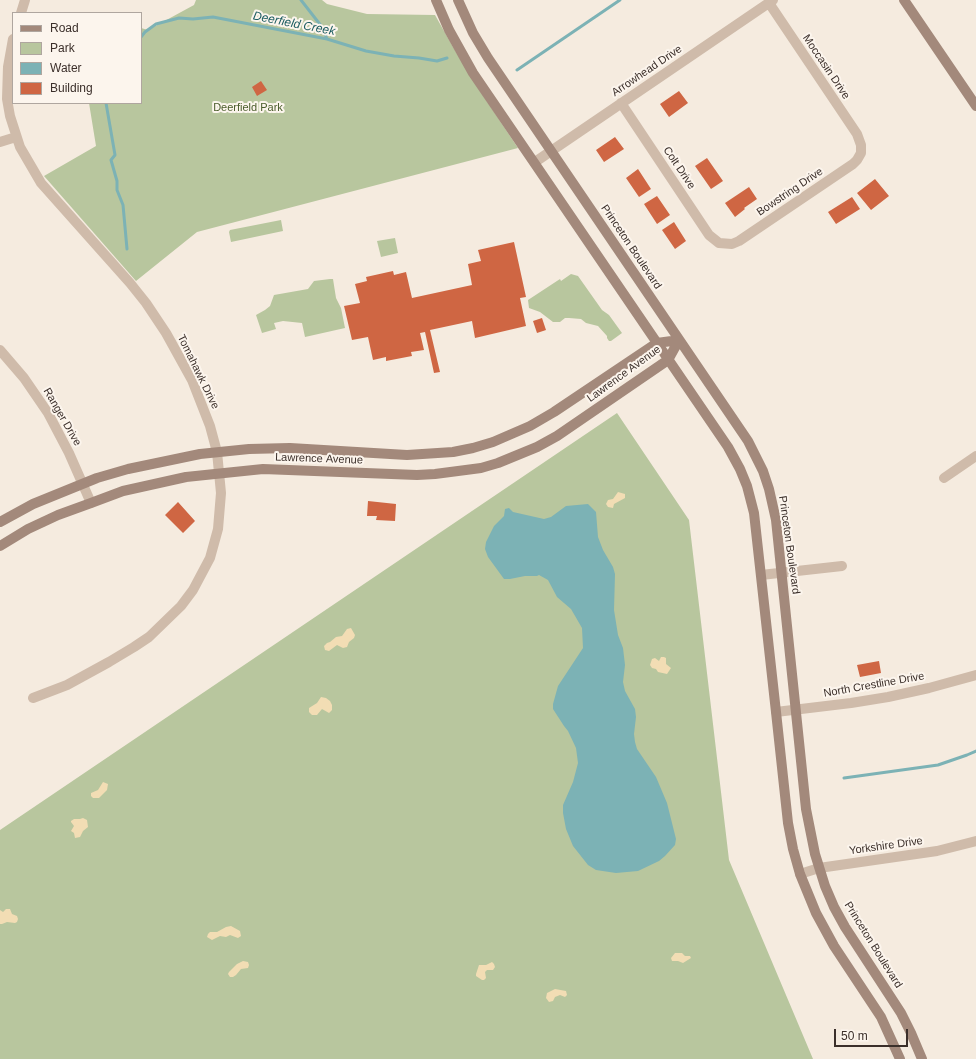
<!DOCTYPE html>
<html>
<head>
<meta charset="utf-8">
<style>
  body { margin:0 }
  #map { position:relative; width:976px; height:1059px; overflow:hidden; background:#f5ebdf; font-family:Arial,sans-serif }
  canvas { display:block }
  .legend { position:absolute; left:12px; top:12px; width:130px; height:92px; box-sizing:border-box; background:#fcf5ed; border:1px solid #afa69f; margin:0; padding:5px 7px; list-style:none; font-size:12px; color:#3b2f2a }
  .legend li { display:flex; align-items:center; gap:8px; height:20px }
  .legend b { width:20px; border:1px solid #afa69f }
  .scale { position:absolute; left:834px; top:1029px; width:74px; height:18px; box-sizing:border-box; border:2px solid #3b2f2a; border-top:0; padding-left:5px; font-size:12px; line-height:14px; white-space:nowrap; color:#3b2f2a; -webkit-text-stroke:3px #fcf5ed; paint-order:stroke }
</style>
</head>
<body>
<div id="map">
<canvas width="976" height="1059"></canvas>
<ul class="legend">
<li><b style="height:5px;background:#a3897b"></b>Road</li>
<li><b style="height:11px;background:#b8c69e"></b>Park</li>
<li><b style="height:11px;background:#7cb2b5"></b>Water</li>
<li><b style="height:11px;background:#cf6643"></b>Building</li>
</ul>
<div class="scale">50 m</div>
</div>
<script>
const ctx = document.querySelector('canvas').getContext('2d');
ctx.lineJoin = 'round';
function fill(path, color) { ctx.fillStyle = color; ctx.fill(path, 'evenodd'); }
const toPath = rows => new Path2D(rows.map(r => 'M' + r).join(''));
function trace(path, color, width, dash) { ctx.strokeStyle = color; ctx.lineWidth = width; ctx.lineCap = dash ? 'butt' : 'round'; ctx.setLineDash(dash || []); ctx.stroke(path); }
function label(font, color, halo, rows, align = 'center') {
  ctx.font = font + ' Arial,sans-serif'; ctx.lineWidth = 4; ctx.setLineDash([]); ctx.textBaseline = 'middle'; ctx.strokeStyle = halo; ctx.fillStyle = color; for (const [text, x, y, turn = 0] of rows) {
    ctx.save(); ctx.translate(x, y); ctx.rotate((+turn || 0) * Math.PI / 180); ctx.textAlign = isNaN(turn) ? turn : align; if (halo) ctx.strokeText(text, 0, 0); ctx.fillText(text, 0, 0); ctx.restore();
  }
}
const green = toPath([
  [196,0,322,0,327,4,367,14,435,15,453,47,472,79,518,148,197,232,136,281,44,176,96,146,89,103,141,103,141,28,148,30,194,5],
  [281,220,283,231,231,242,229,232,230,230],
  [395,238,398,253,381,257,377,241],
  [571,274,578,276,602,310,609,315,622,333,611,341,609,341,607,338,607,336,598,326,586,323,581,319,569,318,565,318,560,322,553,322,540,312,529,308,528,300,560,279,561,281],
  [330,279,333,279,336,298,341,308,345,328,305,337,302,323,283,321,274,323,276,329,262,333,256,315,265,310,270,306,274,295,308,289,314,281],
  [617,413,689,520,729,860,813,1059,0,1059,0,830]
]);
const sand = toPath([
  [618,492,625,494,625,498,614,504,613,508,608,507,606,504,608,500,613,499],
  [351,628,355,635,354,638,349,642,347,647,343,648,337,645,329,651,325,650,324,646,327,643,330,642,336,637,342,636,347,629],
  [661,657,664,657,666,658,666,664,671,668,667,674,658,672,656,669,652,668,650,665,652,659,655,658,659,661],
  [321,697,326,698,330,701,332,705,332,710,329,713,322,709,317,715,312,715,309,712,309,708,317,703],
  [103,782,108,784,107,790,99,798,93,798,91,796,91,793,98,790],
  [83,818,87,820,88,827,83,831,80,837,75,838,74,833,71,831,74,826,71,822,71,821,74,819,80,819],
  [6,909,10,909,12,914,17,916,18,919,17,922,15,923,7,922,2,924,0,924,0,910,3,912],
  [231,926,240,931,241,936,238,938,230,935,226,937,220,936,212,940,207,937,208,934,210,932,217,932,226,927],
  [675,953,682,953,685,956,690,956,691,958,683,963,678,961,672,961,671,958],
  [243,961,248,962,249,965,248,968,241,969,236,975,233,977,230,977,228,974,229,972,237,964],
  [492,962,494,964,495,967,493,970,487,970,485,972,486,978,484,980,482,980,476,976,476,974,479,965,486,965],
  [555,989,566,991,567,995,565,997,560,995,555,997,553,1001,549,1002,546,998,547,993]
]);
const water = toPath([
  [588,504,596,512,598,537,603,550,613,567,615,574,614,610,618,635,623,648,625,665,623,682,625,691,635,709,636,717,634,734,635,742,637,749,656,777,667,803,676,839,675,845,665,856,659,861,638,871,616,873,596,870,588,865,573,846,566,829,563,813,563,805,573,782,578,763,576,748,568,731,564,726,553,709,553,704,558,686,583,648,582,628,571,609,557,597,548,580,539,575,537,576,525,576,510,579,504,579,488,557,485,549,486,542,494,526,504,516,505,509,509,508,513,512,544,519,551,517,566,506]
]);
const stream = toPath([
  [301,0,322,27,327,39],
  [141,37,145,32,156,24,179,18,193,19,213,17,327,39,366,51,394,56,419,58,437,61,447,58],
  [517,70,620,0],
  [106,103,115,155,111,160,117,181,117,190,123,205,127,249],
  [844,778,938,765,967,755,976,751]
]);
const building = toPath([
  [261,81,267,90,257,96,252,87],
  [679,91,688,103,669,117,660,104],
  [615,137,624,149,604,162,596,150],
  [707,158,723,181,711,189,695,166],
  [638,169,651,189,639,197,626,178],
  [875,179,889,196,871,210,857,193],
  [749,187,757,199,744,208,745,209,735,217,725,203],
  [657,196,670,215,657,224,644,204],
  [852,197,860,209,836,224,828,212],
  [674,222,686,241,675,249,662,230],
  [514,242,526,297,520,298,526,326,475,338,472,321,430,330,440,372,434,373,425,332,420,333,424,350,411,352,412,356,386,361,386,357,373,360,368,337,352,340,344,306,360,303,355,284,367,281,366,277,393,271,394,275,406,272,412,298,472,285,468,264,481,261,478,250],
  [542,318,546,330,537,333,533,321],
  [368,501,396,504,395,521,376,520,377,516,367,516],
  [178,502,195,521,183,533,165,515],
  [879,661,881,673,860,677,857,665]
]);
const street = toPath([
  [21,13,25,0],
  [13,39,8,67,7,99,10,116,20,147,41,183,130,283,146,303,166,333,192,380,210,426,217,452,221,493,218,529,210,558,193,590,181,606,149,637,134,647,109,662,67,685,33,698],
  [621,103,709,235,719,243,732,244,739,241,853,164,857,160,861,153,861,145,857,134,769,3],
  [0,142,16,137],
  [535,162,773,0],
  [0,350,24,378,48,413,69,453,91,503],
  [944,478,976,456],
  [761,575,842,566],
  [776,712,851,703,888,697,929,688,976,675],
  [800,874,819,868,937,851,976,841]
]);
const secondary = toPath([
  [436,0,449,30,473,73,728,447,740,469,747,486,754,513,776,712,788,823,793,849,800,874,816,913,834,946,881,1017,900,1059],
  [458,0,473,33,488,58,748,441,763,471,769,489,776,520,806,809,815,854,825,886,834,907,845,927,901,1013,911,1033,922,1059],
  [904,0,976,106],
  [0,522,33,504,97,478,128,469,200,454,249,449,290,448,407,455,453,452,473,448,493,442,530,426,554,412,657,343,679,340],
  [0,546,28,529,58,515,91,503,123,491,186,477,263,469,417,475,435,474,481,468,498,463,537,447,557,436,668,360,679,340]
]);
const streetNames = [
  ["Moccasin Drive",826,67,56],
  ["Arrowhead Drive",647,71,-34],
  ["Colt Drive",679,168,56],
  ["Bowstring Drive",790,192,-34],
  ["Princeton Boulevard",631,247,56],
  ["Tomahawk Drive",198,372,64],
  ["Lawrence Avenue",624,374,-36],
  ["Ranger Drive",62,417,60],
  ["Lawrence Avenue",319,459,2],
  ["Princeton Boulevard",789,545,82],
  ["North Crestline Drive",874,685,-10],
  ["Yorkshire Drive",886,846,-8],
  ["Princeton Boulevard",873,945,58]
];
const parkNames = [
  ["Deerfield Park",248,108]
];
const waterNames = [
  ["Deerfield Creek",294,24,11]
];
fill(green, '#b8c69e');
fill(sand, '#f2ddb4');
fill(water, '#7cb2b5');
trace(stream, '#7cb2b5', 3);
fill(building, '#cf6643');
trace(street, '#cfbbaa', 10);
trace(secondary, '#a3897b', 10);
label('11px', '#3b2f2a', '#fcf5ed', streetNames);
label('11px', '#4a5c2b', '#fcf5ed', parkNames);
label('italic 12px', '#1b5c61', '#fcf5ed', waterNames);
</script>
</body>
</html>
